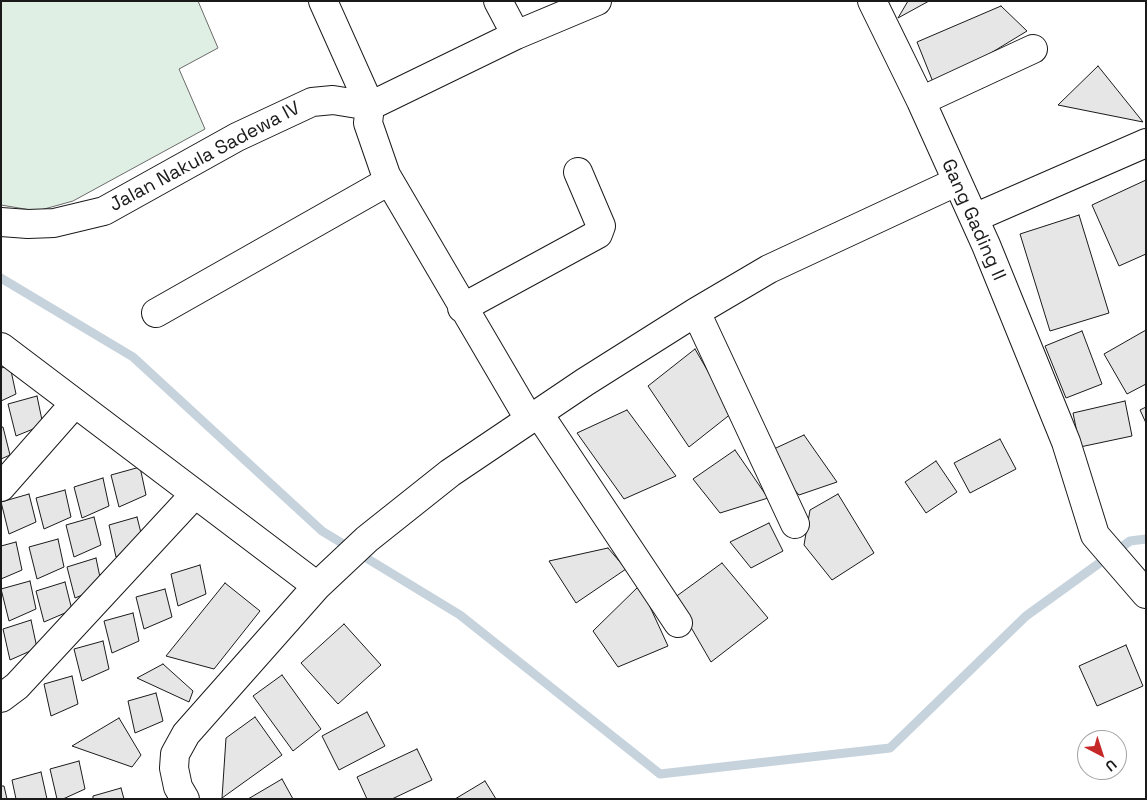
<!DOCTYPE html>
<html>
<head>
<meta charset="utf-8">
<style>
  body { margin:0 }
  #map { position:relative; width:1147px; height:800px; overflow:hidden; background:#fff; font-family:"Space Grotesk",sans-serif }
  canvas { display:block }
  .frame { position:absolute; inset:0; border:2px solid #1a1a1a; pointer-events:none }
  .north { position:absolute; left:1077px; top:730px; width:50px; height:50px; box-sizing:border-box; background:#fff; border:1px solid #a3a3a3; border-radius:50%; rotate:140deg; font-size:14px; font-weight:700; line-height:20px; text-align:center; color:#1a1a1a }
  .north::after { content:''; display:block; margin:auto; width:18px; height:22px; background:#c62828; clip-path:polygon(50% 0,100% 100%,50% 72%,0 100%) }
</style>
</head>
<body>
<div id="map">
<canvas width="1147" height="800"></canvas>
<div class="frame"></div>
<div class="north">U</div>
</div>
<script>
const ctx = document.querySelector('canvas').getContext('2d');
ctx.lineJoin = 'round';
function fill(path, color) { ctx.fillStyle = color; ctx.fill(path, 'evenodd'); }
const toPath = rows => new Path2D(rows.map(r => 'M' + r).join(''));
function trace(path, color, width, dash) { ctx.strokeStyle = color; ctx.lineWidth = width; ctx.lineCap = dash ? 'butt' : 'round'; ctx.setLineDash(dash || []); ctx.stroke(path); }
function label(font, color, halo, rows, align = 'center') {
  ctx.font = font + ' "Space Grotesk",sans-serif'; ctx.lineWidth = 4; ctx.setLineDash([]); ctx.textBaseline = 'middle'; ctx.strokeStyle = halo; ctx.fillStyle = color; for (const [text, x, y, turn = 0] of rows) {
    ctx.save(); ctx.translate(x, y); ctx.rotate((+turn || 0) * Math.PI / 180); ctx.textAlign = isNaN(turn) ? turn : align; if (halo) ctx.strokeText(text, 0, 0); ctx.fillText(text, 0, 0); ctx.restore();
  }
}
const green = toPath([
  [1,1,198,1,218,48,179,69,205,129,73,201,37,211,1,205,1,1]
]);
const stream = toPath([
  [1,278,133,357,322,531,460,615,660,774,890,748,1026,616,1130,541,1146,539]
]);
const building = toPath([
  [908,1,929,1,898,18,908,1],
  [1001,6,1027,31,935,87,917,42,1001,6],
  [1098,66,1143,122,1058,105,1098,66],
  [1146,180,1146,254,1119,266,1092,205,1146,180],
  [1079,215,1109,313,1050,331,1020,234,1079,215],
  [1146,330,1146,384,1127,394,1104,354,1146,330],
  [1082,331,1102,384,1066,398,1045,346,1082,331],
  [695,349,732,413,689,447,648,386,695,349],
  [10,366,16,394,1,401,1,368,10,366],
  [37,396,43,425,16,436,8,404,37,396],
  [1125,401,1132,436,1080,447,1073,413,1125,401],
  [1146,407,1146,423,1140,410,1146,407],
  [627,410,676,476,624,499,577,433,627,410],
  [1,427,3,427,10,455,1,459,1,427],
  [804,435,837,482,799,495,763,454,804,435],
  [1000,439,1016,469,970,493,954,463,1000,439],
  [735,450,768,498,720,513,693,479,735,450],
  [936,461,957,492,926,513,905,482,936,461],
  [140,467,146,495,119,507,111,475,140,467],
  [103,478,109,506,82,518,74,487,103,478],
  [65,490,71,517,44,529,36,498,65,490],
  [29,494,36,522,9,534,1,502,29,494],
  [838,494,874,553,832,580,804,545,810,510,838,494],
  [94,517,101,545,74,557,66,525,94,517],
  [137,517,144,545,116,557,109,525,137,517],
  [769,523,783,551,751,568,730,542,769,523],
  [58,539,64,567,37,579,29,547,58,539],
  [16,542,22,570,1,579,1,546,16,542],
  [608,548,626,569,576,603,549,561,608,548],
  [96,558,102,587,75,598,67,567,96,558],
  [722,563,768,618,711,662,674,598,722,563],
  [200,565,206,594,178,606,171,574,200,565],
  [30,581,36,609,9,621,1,589,30,581],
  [65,582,72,610,44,622,36,591,65,582],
  [225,583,260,611,214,669,166,656,225,583],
  [640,585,668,646,618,667,593,631,640,585],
  [165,589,172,617,144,629,136,597,165,589],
  [133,613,139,641,112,653,104,621,133,613],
  [31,620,37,648,10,660,3,629,31,620],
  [344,624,381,665,338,704,301,663,344,624],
  [103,641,109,669,82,681,74,649,103,641],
  [1126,645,1143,686,1097,706,1079,666,1126,645],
  [163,664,193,691,189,702,137,678,163,664],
  [282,675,321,729,293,751,253,696,282,675],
  [72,676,78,704,51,716,44,684,72,676],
  [156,693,163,721,135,733,128,701,156,693],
  [367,712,385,746,339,770,322,736,367,712],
  [255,717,282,755,222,798,226,738,255,717],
  [119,718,141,755,132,767,72,746,119,718],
  [417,749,432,780,392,799,367,799,357,777,417,749],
  [79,761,85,789,63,799,57,799,50,769,79,761],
  [41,772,47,799,16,799,12,780,41,772],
  [282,779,293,799,248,799,282,779],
  [485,781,496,799,455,799,485,781],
  [1,786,4,786,7,799,1,799,1,786],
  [121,788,124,799,93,799,93,796,121,788]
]);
const street = toPath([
  [323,1,370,106,368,123,386,175,529,419],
  [498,1,516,35],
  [872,1,921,101,986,245,1066,442,1095,535,1146,594],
  [921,101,1033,49],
  [974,218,1146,143],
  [1,222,28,224,54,223,104,211,237,137,312,102,333,100,370,106,516,35,597,1],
  [462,308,598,234,601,226,578,172],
  [696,312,795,524],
  [156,313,389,181],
  [1,347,317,586],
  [539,414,678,623],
  [1,487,75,403],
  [1,698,17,686,194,495],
  [185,799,178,787,174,768,175,754,186,734,317,586,367,539,450,473,585,382,696,312,769,269,956,182]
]);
const streetNames = [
  ["Jalan Nakula Sadewa IV",205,157,-28],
  ["Gang Gading II",973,220,66]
];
fill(green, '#e0efe3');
trace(green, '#6a6a6a', 1);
trace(stream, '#c6d2dc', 9);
fill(building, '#e6e6e6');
trace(building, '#1a1a1a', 1);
trace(street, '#1a1a1a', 30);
trace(street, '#fff', 28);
label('19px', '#1a1a1a', '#fff', streetNames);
</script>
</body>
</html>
